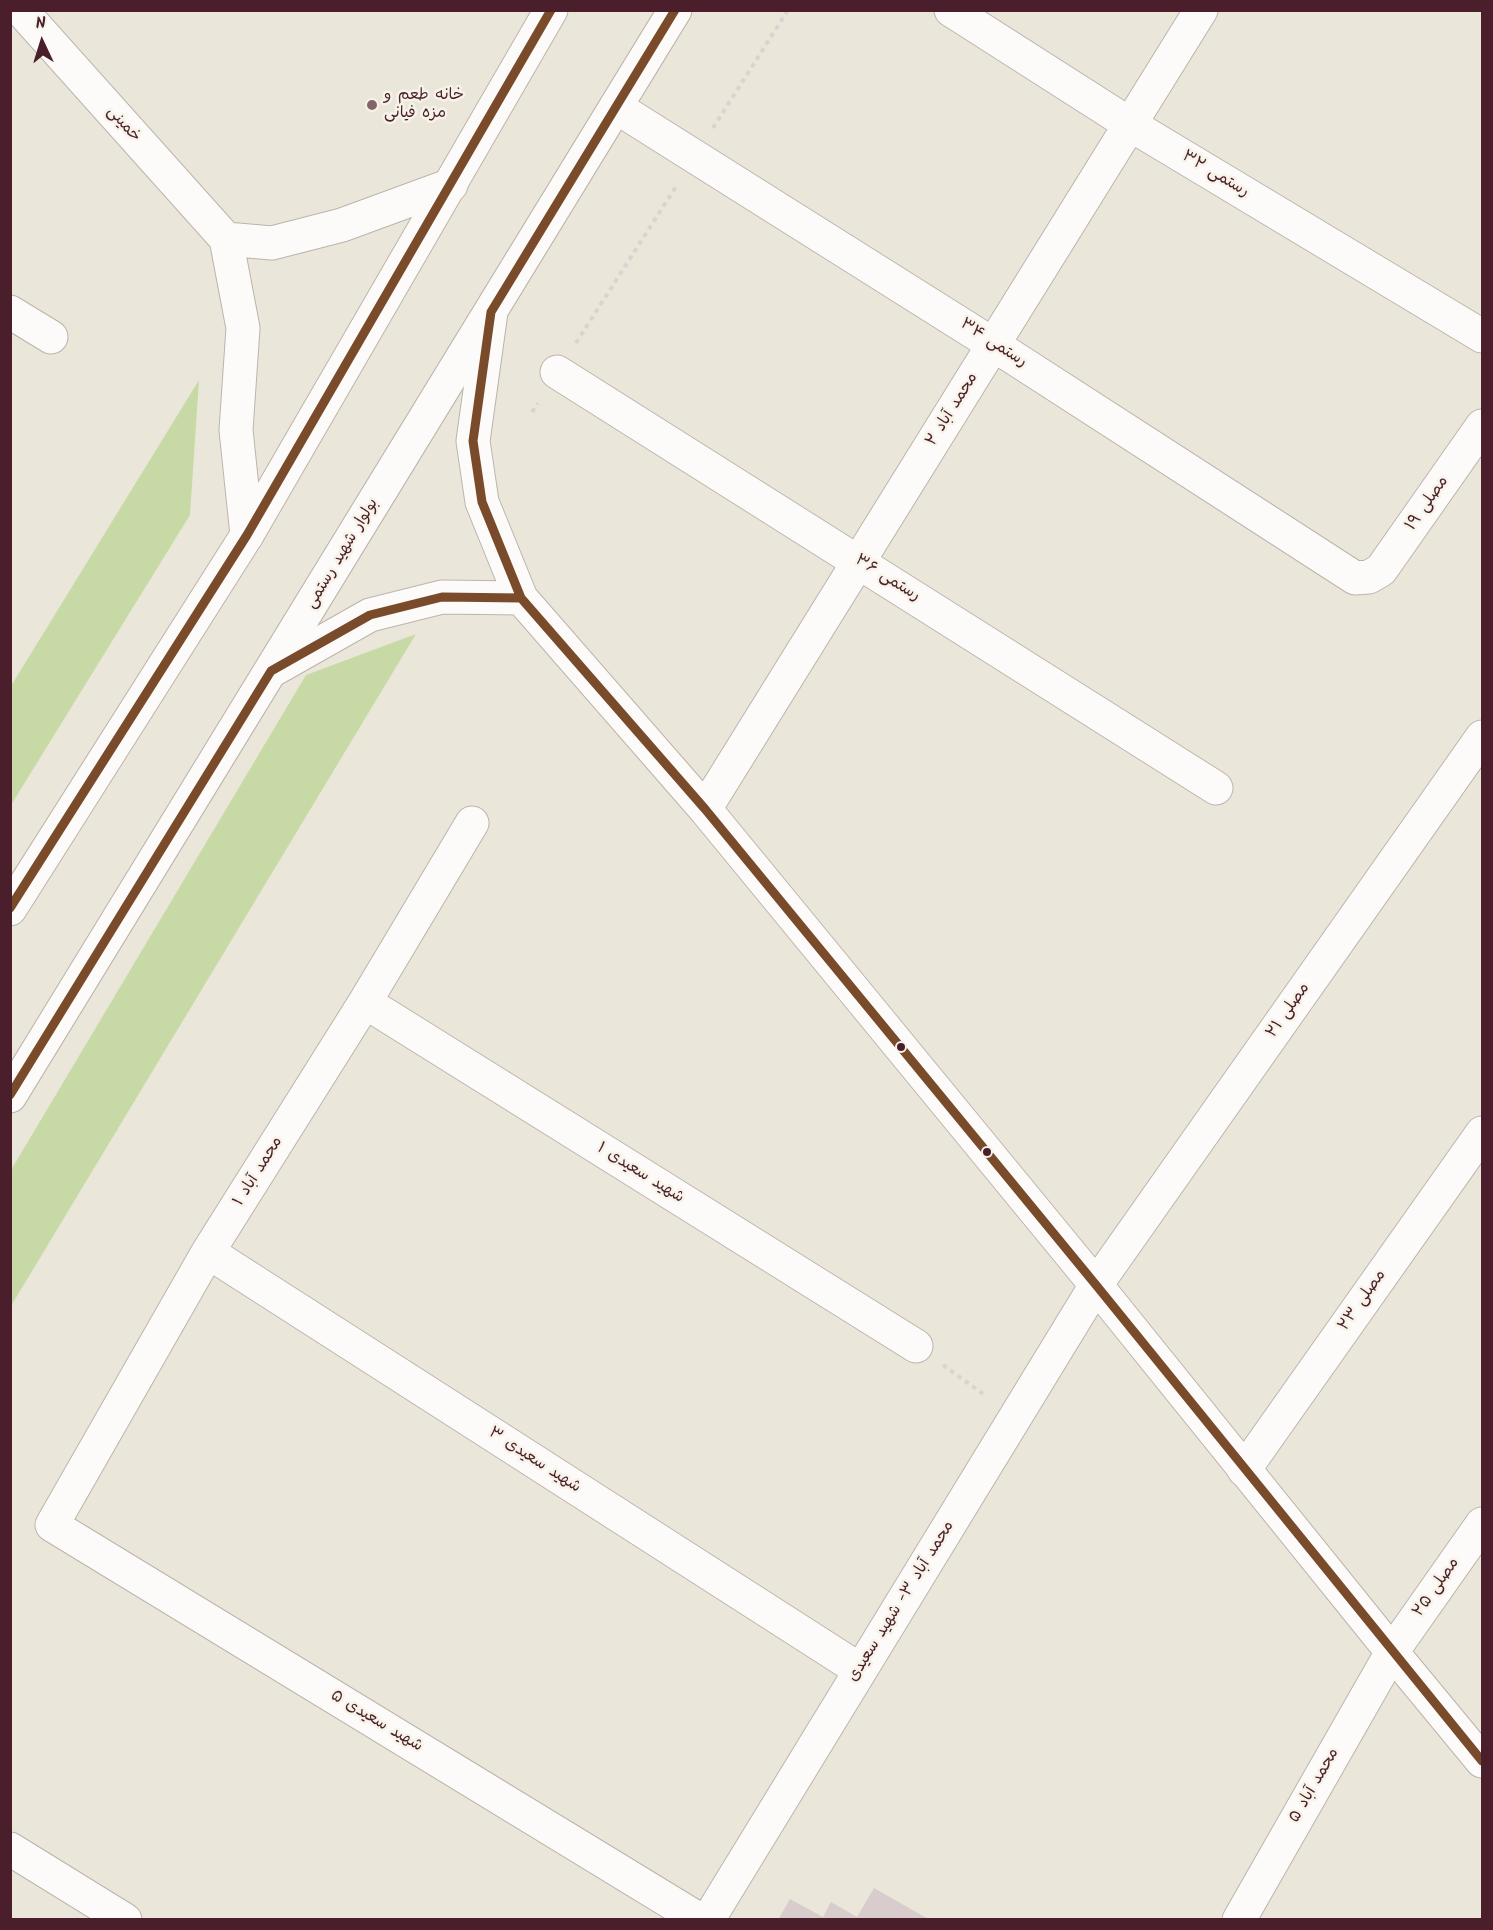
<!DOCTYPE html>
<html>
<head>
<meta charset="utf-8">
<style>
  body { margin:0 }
  #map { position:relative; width:1493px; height:1930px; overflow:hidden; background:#ebe6da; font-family:Kalam,sans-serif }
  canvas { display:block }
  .frame { position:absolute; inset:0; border:12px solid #4a1f2b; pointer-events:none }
  .north { position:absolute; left:12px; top:12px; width:60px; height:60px; -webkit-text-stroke:4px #f7f3e8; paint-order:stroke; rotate:356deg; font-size:16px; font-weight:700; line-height:24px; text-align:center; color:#4a1f2b }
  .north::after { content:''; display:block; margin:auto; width:21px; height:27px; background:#4a1f2b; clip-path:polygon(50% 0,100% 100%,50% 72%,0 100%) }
</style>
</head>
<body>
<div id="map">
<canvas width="1493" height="1930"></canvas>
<div class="frame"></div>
<div class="north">N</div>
</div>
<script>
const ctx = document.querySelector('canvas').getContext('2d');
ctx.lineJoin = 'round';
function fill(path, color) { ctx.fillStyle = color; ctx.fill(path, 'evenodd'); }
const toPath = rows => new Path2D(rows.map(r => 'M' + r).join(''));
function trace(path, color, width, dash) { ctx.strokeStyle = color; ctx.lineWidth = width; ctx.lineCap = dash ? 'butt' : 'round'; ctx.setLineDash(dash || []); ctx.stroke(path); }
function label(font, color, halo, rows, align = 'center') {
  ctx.font = font + ' Kalam,"Playpen Sans Arabic",sans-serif'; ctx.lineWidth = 5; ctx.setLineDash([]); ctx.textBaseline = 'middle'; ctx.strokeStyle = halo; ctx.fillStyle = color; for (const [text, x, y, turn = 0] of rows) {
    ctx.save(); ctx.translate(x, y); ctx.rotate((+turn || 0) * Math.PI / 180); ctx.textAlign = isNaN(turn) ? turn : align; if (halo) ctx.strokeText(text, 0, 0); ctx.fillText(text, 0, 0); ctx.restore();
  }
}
const green = toPath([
  [199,380,190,515,11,805,11,686],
  [416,634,11,1306,11,1170,306,675]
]);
const building = toPath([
  [874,1888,930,1920,778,1920,790,1899,823,1917,831,1902,857,1917]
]);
const path = toPath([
  [713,128,788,10],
  [576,343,677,185],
  [532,412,538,403],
  [943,1365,986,1396]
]);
const minor = toPath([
  [21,10,226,239],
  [951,10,1131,125,1482,336],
  [616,107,994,345,1355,578,1369,577,1381,570,1482,426],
  [10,312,51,337],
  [557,372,1216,788],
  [247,535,236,430,243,328,226,239,272,243,342,225,451,185],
  [705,809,1201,10],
  [472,823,365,1002,208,1252,52,1525,700,1920],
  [365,1002,916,1346],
  [208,1252,860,1670],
  [1244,1470,1482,1133],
  [10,1849,125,1920],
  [708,1920,1096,1285,1482,737],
  [1239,1920,1392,1652,1482,1524]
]);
const tertiary = toPath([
  [491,312,473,441,482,502,521,598,705,809,1096,1285,1392,1652,1482,1761],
  [271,671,370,615,442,597,521,598]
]);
const secondary = toPath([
  [10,909,247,535,551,10],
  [10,1096,675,10]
]);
const bus1 = toPath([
  [675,10,491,312,473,441,482,502,521,598,705,809,1096,1285,1482,1761],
  [10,908,247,535,551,10],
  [10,1095,271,671,370,615,442,597,521,598]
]);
const markers = [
  [372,105,6,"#826568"],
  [901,1047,5,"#4a1f2b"],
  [987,1152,5,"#4a1f2b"]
];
const poiNames = [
  ["خانه طعم و",384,96],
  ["مزه فیانی",384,114]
];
const streetNames = [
  ["خمینی",123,125,48],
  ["رستمی ۳۲",1215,175,31],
  ["رستمی ۳۴",993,344,33],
  ["محمد آباد ۲",953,410,-58],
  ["مصلی ۱۹",1428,504,-55],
  ["بولوار شهید رستمی",343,554,-59],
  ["رستمی ۳۶",887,579,32],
  ["مصلی ۲۱",1289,1011,-55],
  ["محمد آباد ۱",259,1172,-58],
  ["شهید سعیدی ۱",640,1174,32],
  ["مصلی ۲۳",1363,1301,-55],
  ["شهید سعیدی ۳",534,1461,33],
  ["مصلی ۲۵",1437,1588,-55],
  ["محمد آباد ۳- شهید سعیدی",902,1602,-58],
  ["شهید سعیدی ۵",376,1722,31],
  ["محمد آباد ۵",1315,1786,-60]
];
fill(green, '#c7daa6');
fill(building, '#d8cccc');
trace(minor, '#bbb4ad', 35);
trace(tertiary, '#bbb4ad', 35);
trace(secondary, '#bbb4ad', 35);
trace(path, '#d7d4d2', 4, [4.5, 4.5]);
trace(minor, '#fcfbf9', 33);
trace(tertiary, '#fcfbf9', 33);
trace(secondary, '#fcfbf9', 33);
trace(bus1, '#7a4b2a', 9);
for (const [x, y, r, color] of markers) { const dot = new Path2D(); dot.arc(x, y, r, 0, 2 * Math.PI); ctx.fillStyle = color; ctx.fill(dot); trace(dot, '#f7f3e8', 2); }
label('16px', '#4a1f2b', '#f7f3e8', poiNames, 'left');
label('16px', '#4a1f2b', '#f7f3e8', streetNames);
</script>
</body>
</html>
